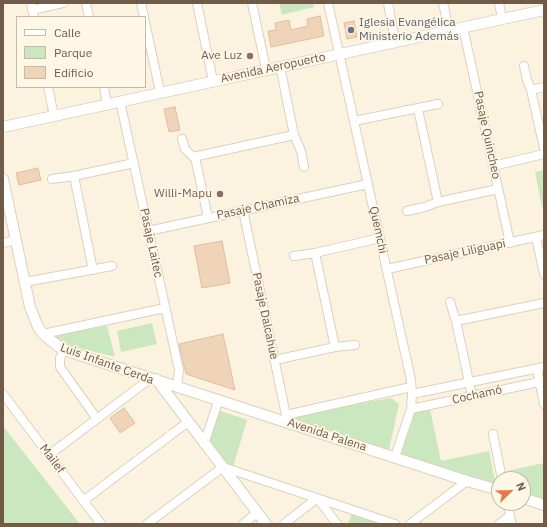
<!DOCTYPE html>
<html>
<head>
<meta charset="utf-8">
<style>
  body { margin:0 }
  #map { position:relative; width:547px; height:527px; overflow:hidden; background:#fbf3e0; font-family:"IBM Plex Sans",sans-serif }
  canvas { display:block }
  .frame { position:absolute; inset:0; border:4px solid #705b49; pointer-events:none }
  .legend { position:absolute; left:16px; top:16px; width:130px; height:72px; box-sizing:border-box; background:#fef7e6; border:1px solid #c5b9a7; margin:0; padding:5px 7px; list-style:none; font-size:12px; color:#705b49 }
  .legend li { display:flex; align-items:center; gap:8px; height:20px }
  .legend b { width:20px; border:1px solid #c5b9a7 }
  .north { position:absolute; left:491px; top:471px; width:40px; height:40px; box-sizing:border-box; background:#fef7e6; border:1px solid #c5b9a7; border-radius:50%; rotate:67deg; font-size:11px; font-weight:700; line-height:16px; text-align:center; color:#705b49 }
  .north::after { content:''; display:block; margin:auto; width:14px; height:18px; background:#e17b49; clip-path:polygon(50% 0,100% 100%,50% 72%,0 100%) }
</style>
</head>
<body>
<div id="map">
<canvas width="547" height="527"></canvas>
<div class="frame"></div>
<ul class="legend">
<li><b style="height:5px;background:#fff"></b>Calle</li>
<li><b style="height:11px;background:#cbe7c0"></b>Parque</li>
<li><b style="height:11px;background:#efd4b9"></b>Edificio</li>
</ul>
<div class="north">N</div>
</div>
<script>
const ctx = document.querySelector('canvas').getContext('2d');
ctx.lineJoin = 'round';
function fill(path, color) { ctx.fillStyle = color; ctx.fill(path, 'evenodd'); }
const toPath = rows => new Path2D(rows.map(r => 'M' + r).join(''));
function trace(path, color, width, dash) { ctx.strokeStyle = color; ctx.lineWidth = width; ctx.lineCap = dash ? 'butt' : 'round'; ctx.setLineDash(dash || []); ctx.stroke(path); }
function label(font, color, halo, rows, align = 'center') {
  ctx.font = font + ' "IBM Plex Sans",sans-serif'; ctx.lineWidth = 3.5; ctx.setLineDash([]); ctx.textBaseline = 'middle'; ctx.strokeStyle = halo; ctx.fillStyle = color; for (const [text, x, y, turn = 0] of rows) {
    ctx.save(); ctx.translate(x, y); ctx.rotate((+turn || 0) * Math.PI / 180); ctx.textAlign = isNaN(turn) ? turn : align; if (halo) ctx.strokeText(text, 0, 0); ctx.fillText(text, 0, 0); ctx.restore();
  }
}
const green = toPath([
  [279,3,313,3,314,7,282,15],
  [544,170,544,207,542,207,535,172],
  [152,323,157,344,121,352,117,331],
  [107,326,115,357,71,346,52,335],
  [391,398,399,404,389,450,296,419,296,415],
  [430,409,441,461,489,451,496,486,401,454,415,412],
  [218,410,247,420,233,467,226,463,208,441],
  [3,426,80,524,3,524],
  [544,463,544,499,523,492,523,479,509,479,507,471],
  [352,512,384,524,348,524]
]);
const building = toPath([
  [320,16,324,36,271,47,268,31,276,30,275,23,289,20,291,30,308,26,307,19,320,16],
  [354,21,357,37,347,39,344,23,354,21],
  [175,107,180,130,169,132,164,109,175,107],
  [38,168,41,180,19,185,16,173,38,168],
  [222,241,230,283,202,288,194,246,222,241],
  [223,334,235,390,186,374,179,344,223,334],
  [124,408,135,423,120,433,110,418,124,408]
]);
const minor = toPath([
  [31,3,34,17],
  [86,3,89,17],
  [141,3,144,17],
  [197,3,213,81],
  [252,3,266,69],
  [328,3,411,380,412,394,411,409,395,457],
  [388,3,395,41],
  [443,3,449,30],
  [499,3,502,19],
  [32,10,63,3],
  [145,22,160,92],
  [463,27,510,243],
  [280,66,294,135,301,151,304,167],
  [524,66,527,80,531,90,544,148],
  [48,87,54,116],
  [104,87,107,104],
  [531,90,544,87],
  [120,101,179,370,177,386],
  [418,109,438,202],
  [354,121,438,104],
  [182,139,185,149,193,157,294,135],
  [195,157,208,218],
  [493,166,544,154],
  [74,176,93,270],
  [52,179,74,176,134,163],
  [243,210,286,415,285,421],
  [407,211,425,207,438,202,498,189],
  [148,231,368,184],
  [536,237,544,274],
  [3,243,16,240],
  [315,253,335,347],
  [294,256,315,253,380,238],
  [387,269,544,235],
  [25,282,112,266],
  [450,302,456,321,472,396],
  [456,321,544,303],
  [43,334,165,308],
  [64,350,60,358,60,367,97,419],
  [275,360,335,347,355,345],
  [537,369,544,404],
  [3,394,101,524],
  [412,394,544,367],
  [411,409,544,381],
  [286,415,411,387],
  [493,434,502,479],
  [204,444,219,399],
  [49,455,151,378],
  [319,500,337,524],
  [83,501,188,422],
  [507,503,512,524],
  [147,524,223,467,395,524],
  [243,524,257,513],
  [284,524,316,499],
  [410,524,467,481],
  [499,524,510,516]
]);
const tertiary = toPath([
  [3,127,544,10],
  [3,179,30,307,38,327,43,334,58,346,64,350,467,481,499,490],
  [156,379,266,524],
  [523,498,544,505]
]);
const markers = [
  [351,30,4,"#6b7280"],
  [250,56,4,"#8d6e63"],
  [220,194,4,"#8d6e63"]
];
const worshipNames = [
  ["Iglesia Evangélica",359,23],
  ["Ministerio Además",359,37]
];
const educationNames = [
  ["Ave Luz",242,56],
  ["Willi-Mapu",212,194]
];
const streetNames = [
  ["Avenida Aeropuerto",273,68,-12],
  ["Pasaje Quincheo",487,135,78],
  ["Pasaje Chamiza",258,207,-12],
  ["Quemchi",378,230,78],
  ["Pasaje Laitec",151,243,78],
  ["Pasaje Liliguapi",465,252,-12],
  ["Pasaje Dalcahue",265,316,78],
  ["Luis Infante Cerda",107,364,20],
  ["Cochamó",477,395,-12],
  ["Avenida Palena",327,435,18],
  ["Mailef",52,459,53]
];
fill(green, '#cbe7c0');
fill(building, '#efd4b9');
trace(building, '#e1bd9a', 1);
trace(minor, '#ded0bd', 10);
trace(tertiary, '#ded0bd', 12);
trace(minor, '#fff', 8);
trace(tertiary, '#fff', 10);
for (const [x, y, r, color] of markers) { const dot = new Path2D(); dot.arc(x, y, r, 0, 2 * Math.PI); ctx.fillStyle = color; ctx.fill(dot); trace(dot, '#fef7e6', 1.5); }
label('12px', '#5b616d', '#fef7e6', worshipNames, 'left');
label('12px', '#785e54', '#fef7e6', educationNames, 'right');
label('12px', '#705b49', '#fef7e6', streetNames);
</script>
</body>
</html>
